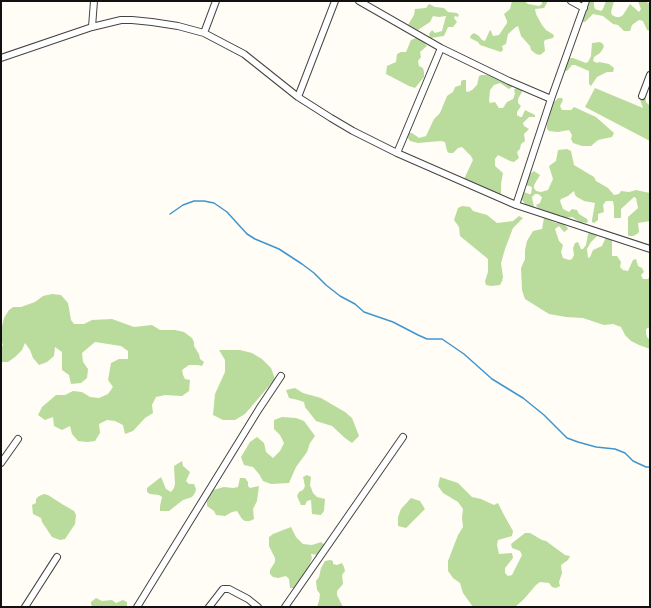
<!DOCTYPE html>
<html>
<head>
<meta charset="utf-8">
<style>
  body { margin:0 }
  #map { position:relative; width:651px; height:608px; overflow:hidden; background:#fffdf5; font-family:"Zilla Slab",serif }
  canvas { display:block }
  .frame { position:absolute; inset:0; border:2px solid #111; pointer-events:none }
</style>
</head>
<body>
<div id="map">
<canvas width="651" height="608"></canvas>
<div class="frame"></div>
</div>
<script>
const ctx = document.querySelector('canvas').getContext('2d');
ctx.lineJoin = 'round';
function fill(path, color) { ctx.fillStyle = color; ctx.fill(path, 'evenodd'); }
const toPath = rows => new Path2D(rows.map(r => 'M' + r).join(''));
function trace(path, color, width, dash) { ctx.strokeStyle = color; ctx.lineWidth = width; ctx.lineCap = dash ? 'butt' : 'round'; ctx.setLineDash(dash || []); ctx.stroke(path); }
const forest = toPath([
  [512,1,524,1,528,4,539,6,542,4,542,1,548,1,544,8,535,9,536,14,542,25,546,30,554,35,553,38,545,40,544,42,545,51,540,55,536,54,531,50,530,46,521,36,518,26,516,27,508,34,506,44,502,46,503,50,501,52,480,45,478,42,470,38,471,35,474,33,479,36,482,40,485,41,490,30,491,31,493,36,499,35,507,23,507,21,504,14,510,9],
  [590,1,594,1,594,6,595,9,601,11,603,9,606,1,614,1,611,12,612,15,616,17,620,17,623,15,630,4,639,12,641,9,638,1,648,1,647,3,650,3,650,31,647,30,643,21,639,20,632,25,630,31,624,31,618,25,613,24,603,16,593,14,585,22,583,22,582,20,587,10],
  [429,4,435,7,444,8,448,12,457,13,459,15,458,17,455,16,454,18,457,22,453,27,448,27,444,36,430,38,429,34,432,30,435,33,442,31,446,16,439,17,433,16,430,22,418,30,408,25,414,15,415,9,426,8],
  [416,38,421,39,427,46,420,52,421,57,418,61,419,66,423,68,424,72,424,77,415,88,409,86,386,74,387,66,396,62,397,54,401,52,406,52,411,40],
  [600,42,603,44,604,47,600,53,594,57,593,61,597,63,599,62,609,64,614,68,613,72,607,72,597,77,591,86,589,84,589,71,575,65,572,65,567,71,565,71,565,68,569,58,573,58,586,63,588,62,591,56,592,43],
  [481,75,486,75,493,76,512,85,512,87,509,89,500,83,494,85,490,90,489,101,490,103,495,102,499,108,503,108,507,102,513,99,515,94,514,90,518,86,523,90,518,99,518,103,521,106,517,112,517,115,520,117,522,117,525,110,535,115,535,117,529,117,523,123,524,126,529,129,524,134,525,141,521,144,520,149,517,152,519,158,514,162,510,161,498,155,495,159,495,166,503,173,501,184,501,194,499,196,464,179,473,160,471,156,462,147,458,148,453,153,449,153,447,151,445,142,441,141,418,143,410,141,408,138,409,133,412,133,419,138,426,136,434,119,440,113,447,96,453,92,455,87,461,85,461,81,463,80,466,80,466,91,468,92,472,90,477,85,479,76],
  [595,88,643,108,639,97,640,93,645,94,646,102,650,106,650,141,585,107],
  [558,98,562,98,563,100,560,106,562,110,571,110,574,107,596,117,614,133,612,137,598,140,591,146,582,146,573,143,571,139,572,135,569,130,558,132,549,131,547,129,547,125,551,110,553,103],
  [567,149,571,151,574,165,594,177,596,181,608,188,614,195,619,194,621,191,629,192,636,190,650,193,650,221,638,223,639,232,637,234,633,236,629,236,628,235,628,217,638,208,636,198,634,197,621,209,621,218,614,218,614,207,613,201,606,201,603,205,604,212,598,214,598,220,594,223,592,222,592,220,595,203,584,201,577,197,575,195,574,191,568,196,561,199,560,201,563,209,569,212,572,209,577,210,579,214,587,219,588,221,587,223,580,222,572,217,566,218,560,215,557,216,549,214,544,210,538,209,536,205,540,203,542,197,538,194,535,194,532,197,534,207,533,209,527,207,521,198,522,194,524,192,529,194,531,194,532,187,526,185,530,174,534,171,540,175,534,185,534,188,536,191,541,192,548,190,553,179,549,166,556,161,558,150],
  [462,206,470,207,473,211,487,215,497,223,513,221,519,216,523,218,513,228,505,249,501,263,503,277,502,281,500,285,491,286,486,285,485,281,488,272,488,259,460,236,459,227,454,220,458,208],
  [544,218,556,223,562,223,568,228,567,230,564,232,559,226,555,229,559,241,563,245,561,252,563,258,569,260,572,259,574,255,573,248,575,243,578,242,581,249,583,249,586,245,588,234,590,232,597,236,591,242,587,249,588,258,590,257,593,250,602,246,606,237,612,239,612,256,617,256,621,262,620,267,623,270,628,271,633,260,636,259,638,266,642,268,644,272,641,275,643,279,648,279,650,277,650,327,646,329,646,333,647,337,650,340,650,349,639,345,631,341,625,335,621,327,613,324,604,325,583,318,566,317,549,314,525,299,522,290,521,268,525,259,525,250,527,241,533,231,542,229],
  [52,294,61,295,68,303,71,320,74,324,84,324,92,320,112,319,134,327,152,325,160,330,175,330,184,332,192,338,194,342,194,346,199,354,200,359,204,362,202,366,198,365,189,365,182,370,183,375,185,379,190,380,189,391,182,396,165,395,156,397,152,405,153,413,145,418,133,431,125,434,123,425,115,421,107,420,99,424,100,433,95,441,87,442,78,441,72,434,70,426,62,430,54,426,53,417,45,420,38,415,42,407,56,395,65,395,73,391,82,392,90,397,99,398,108,394,113,387,108,380,111,363,119,359,128,359,128,351,121,346,95,342,82,353,83,362,88,369,87,378,81,383,71,384,69,375,62,370,62,352,55,347,54,356,47,362,39,365,33,358,30,350,25,343,22,350,15,357,8,362,1,362,1,348,3,345,1,340,1,331,4,318,9,310,13,307,21,307,35,302,43,296],
  [219,350,240,350,252,353,262,359,271,368,275,379,245,414,235,420,223,420,213,415,215,394,225,372,225,360],
  [295,388,303,393,321,398,345,412,352,418,359,436,352,443,345,438,332,426,316,421,305,407,304,402,298,400,289,398,286,390],
  [282,417,296,418,304,421,315,436,310,443,307,452,296,467,289,483,271,484,263,481,259,474,253,467,244,465,241,457,250,442,257,437,264,443,266,452,273,458,280,451,284,443,280,435,274,429,274,420],
  [182,461,183,466,190,472,186,481,189,484,194,484,196,489,195,493,192,497,183,500,169,511,160,511,160,506,162,497,159,495,150,494,147,492,147,488,161,477,166,489,171,492,174,488,175,484,174,466],
  [307,475,311,477,310,485,313,493,317,497,325,499,324,511,321,515,312,514,311,500,307,501,305,505,301,505,297,496,299,492,303,490,305,486,303,477],
  [440,477,458,483,472,497,481,499,494,505,498,503,504,515,513,531,512,536,498,540,497,545,499,554,512,553,513,558,505,568,505,573,508,576,512,575,522,555,520,551,512,548,511,544,525,533,530,533,542,540,546,541,565,555,570,556,568,560,561,565,562,573,559,582,560,586,556,588,552,587,549,583,540,582,536,585,524,599,515,607,473,607,463,593,460,583,453,578,448,571,448,561,458,535,463,527,462,518,463,509,458,502,443,493,438,486],
  [240,478,245,478,248,482,248,486,250,488,259,486,257,501,253,509,254,519,250,521,245,521,242,519,237,511,232,512,225,516,216,515,214,511,207,506,207,501,213,490,224,487,233,488,238,487],
  [44,494,48,495,62,504,74,511,76,515,75,524,65,539,60,540,52,537,42,522,41,518,33,514,32,505,36,503,36,499,39,496],
  [411,498,420,501,425,509,406,528,398,526,398,517,401,509],
  [291,527,296,537,303,544,312,545,321,542,325,545,319,555,311,554,312,558,309,566,304,573,301,582,295,588,290,588,289,579,286,576,278,578,273,577,270,574,270,570,275,562,275,558,269,546,269,537,273,534],
  [330,560,333,561,333,564,337,565,342,563,344,567,345,571,342,575,343,584,337,591,337,595,343,607,317,607,319,601,320,594,317,590,316,581,319,577,321,568,325,561],
  [96,598,102,601,112,600,116,603,123,600,127,602,127,607,92,607,91,604,91,602]
]);
const stream = toPath([
  [170,214,183,205,194,201,204,201,214,203,227,212,247,234,255,239,279,249,302,264,314,273,326,285,340,296,355,304,364,312,393,322,418,335,427,339,442,339,464,354,492,379,523,398,544,415,567,438,578,442,596,447,615,449,625,453,633,461,646,467,650,467]
]);
const minor = toPath([
  [359,1,441,48,509,81,551,99],
  [571,1,584,8],
  [92,27,94,1],
  [204,33,216,1],
  [1,58,92,27,121,20,132,20,152,22,178,26,204,33,244,54,298,97,331,118,353,131,397,153,516,205,650,249],
  [642,96,650,75],
  [298,97,335,1],
  [397,153,441,48],
  [516,205,551,99,586,1],
  [1,463,18,439],
  [25,607,57,557],
  [137,607,259,409,281,376],
  [209,607,223,589,229,589,248,599,258,607],
  [285,607,403,437]
]);
fill(forest, '#b9dc9c');
trace(stream, '#3f96cf', 1.5);
trace(minor, '#444', 8);
trace(minor, '#fff', 6);
</script>
</body>
</html>
